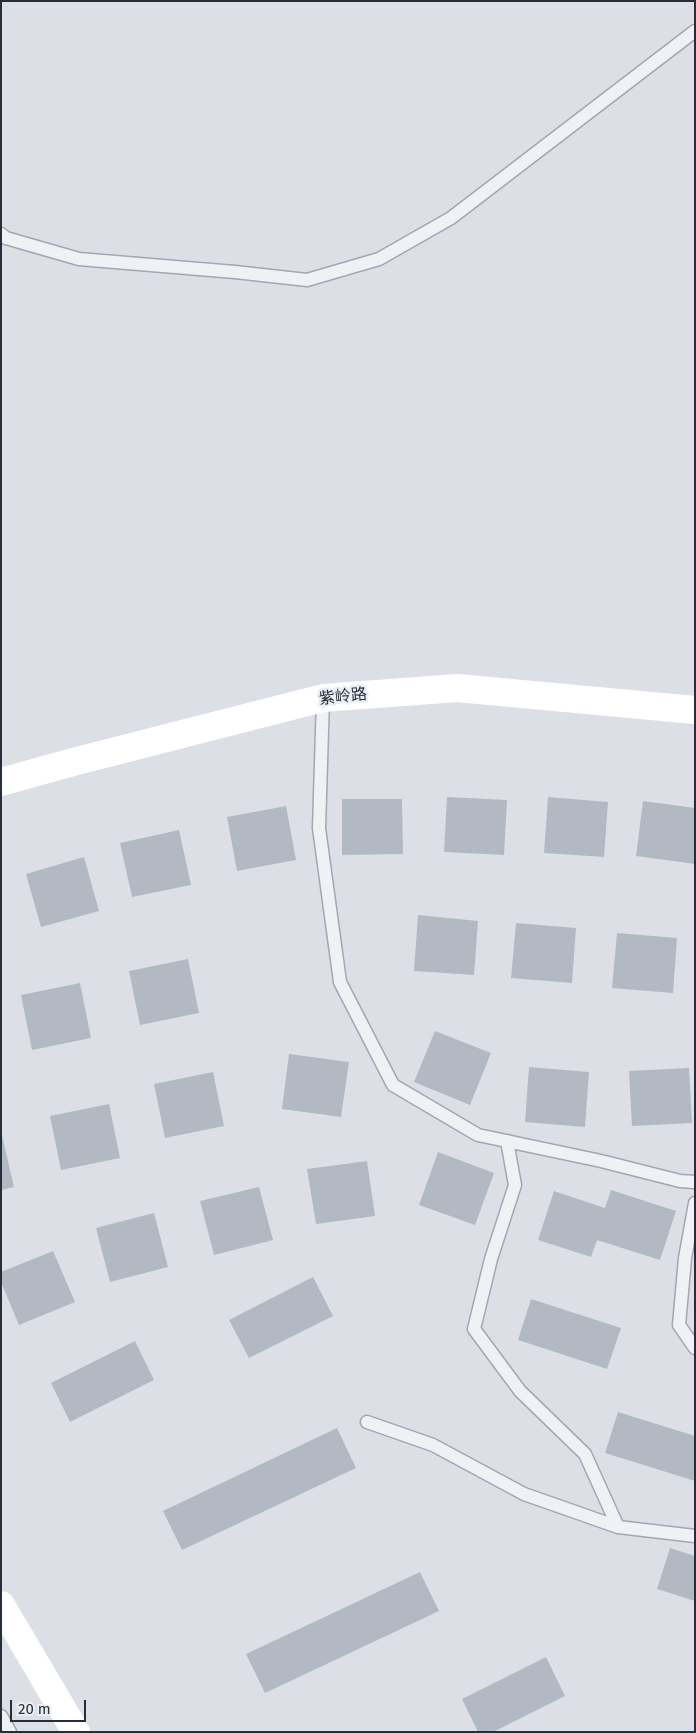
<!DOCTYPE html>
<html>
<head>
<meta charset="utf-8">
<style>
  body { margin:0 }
  #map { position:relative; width:696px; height:1733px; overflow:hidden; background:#dce0e6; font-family:"Fira Sans",sans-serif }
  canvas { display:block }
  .frame { position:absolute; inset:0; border:2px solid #262e3c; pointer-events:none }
  .scale { position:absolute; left:10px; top:1700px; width:76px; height:22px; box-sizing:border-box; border:2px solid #262e3c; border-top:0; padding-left:6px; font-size:15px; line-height:18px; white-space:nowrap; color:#262e3c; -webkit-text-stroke:4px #ebeff4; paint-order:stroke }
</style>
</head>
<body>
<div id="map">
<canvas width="696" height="1733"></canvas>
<div class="frame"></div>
<div class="scale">20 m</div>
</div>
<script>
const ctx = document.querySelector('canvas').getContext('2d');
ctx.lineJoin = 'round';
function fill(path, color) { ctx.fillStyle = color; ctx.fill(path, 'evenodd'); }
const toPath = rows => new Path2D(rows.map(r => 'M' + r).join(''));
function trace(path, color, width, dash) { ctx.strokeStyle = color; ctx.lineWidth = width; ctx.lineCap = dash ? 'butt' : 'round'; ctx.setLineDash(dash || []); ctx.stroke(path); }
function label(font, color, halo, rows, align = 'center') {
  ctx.font = font + ' "Fira Sans","Noto Sans SC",sans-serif'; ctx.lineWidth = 5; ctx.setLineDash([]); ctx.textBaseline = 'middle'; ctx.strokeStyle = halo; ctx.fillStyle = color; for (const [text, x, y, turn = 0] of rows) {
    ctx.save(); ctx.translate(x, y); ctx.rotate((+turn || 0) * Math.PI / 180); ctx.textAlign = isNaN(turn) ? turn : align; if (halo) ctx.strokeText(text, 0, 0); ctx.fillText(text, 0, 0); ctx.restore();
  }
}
const building = toPath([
  [447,797,507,800,504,855,444,852],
  [548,797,608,802,604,857,544,853],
  [342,799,402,799,403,854,342,855],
  [643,801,695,808,695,864,636,856],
  [286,806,296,860,237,871,227,817],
  [179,830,191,885,132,897,120,843],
  [84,857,99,911,41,927,26,874],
  [418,915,478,921,474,975,414,971],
  [516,923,576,928,572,983,511,978],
  [617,933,677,938,673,993,612,988],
  [188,959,199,1013,140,1025,129,971],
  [80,983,91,1038,32,1050,21,995],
  [435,1031,491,1053,470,1105,414,1082],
  [289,1054,349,1062,341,1117,282,1109],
  [529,1067,589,1072,585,1127,525,1122],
  [689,1068,692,1123,632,1126,629,1071],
  [213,1072,224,1126,165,1138,154,1084],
  [109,1104,120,1158,61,1170,50,1116],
  [1,1131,14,1187,1,1190],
  [438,1152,494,1173,475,1225,419,1205],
  [367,1161,375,1216,316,1224,307,1169],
  [259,1187,273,1240,214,1255,200,1201],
  [611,1190,676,1211,660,1260,597,1240,591,1257,538,1240,554,1191,605,1208],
  [154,1213,168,1267,110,1282,96,1228],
  [53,1251,75,1302,19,1325,1,1282,1,1272],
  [313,1277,333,1316,249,1358,229,1320],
  [531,1299,621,1328,607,1369,518,1340],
  [135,1341,154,1380,70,1422,51,1383],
  [618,1412,695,1436,695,1481,605,1453],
  [337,1428,356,1468,182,1550,163,1511],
  [670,1548,695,1556,695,1601,657,1589],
  [420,1572,439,1611,265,1693,246,1654],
  [546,1657,565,1696,493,1732,478,1732,462,1699]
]);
const lane = toPath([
  [1,234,6,238,79,259,235,272,307,280,379,259,451,218,695,31],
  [323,698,319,828,340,982,393,1085,478,1135,601,1161,680,1181,695,1182],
  [507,1141,515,1185,491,1259,474,1329,520,1391,585,1454,618,1527],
  [695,1203,685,1258,679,1325,695,1348],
  [367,1422,433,1445,524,1494,618,1527,695,1536],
  [1,1716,10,1732]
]);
const secondary = toPath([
  [1,782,73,762,323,698,457,688,695,710],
  [1,1605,76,1732]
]);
const streetNames = [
  ["紫岭路",343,697,-6]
];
fill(building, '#b3b9c3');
trace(lane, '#a2a7b0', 15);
trace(lane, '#eff1f5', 12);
trace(secondary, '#fff', 28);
label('16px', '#262e3c', '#ebeff4', streetNames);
</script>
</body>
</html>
